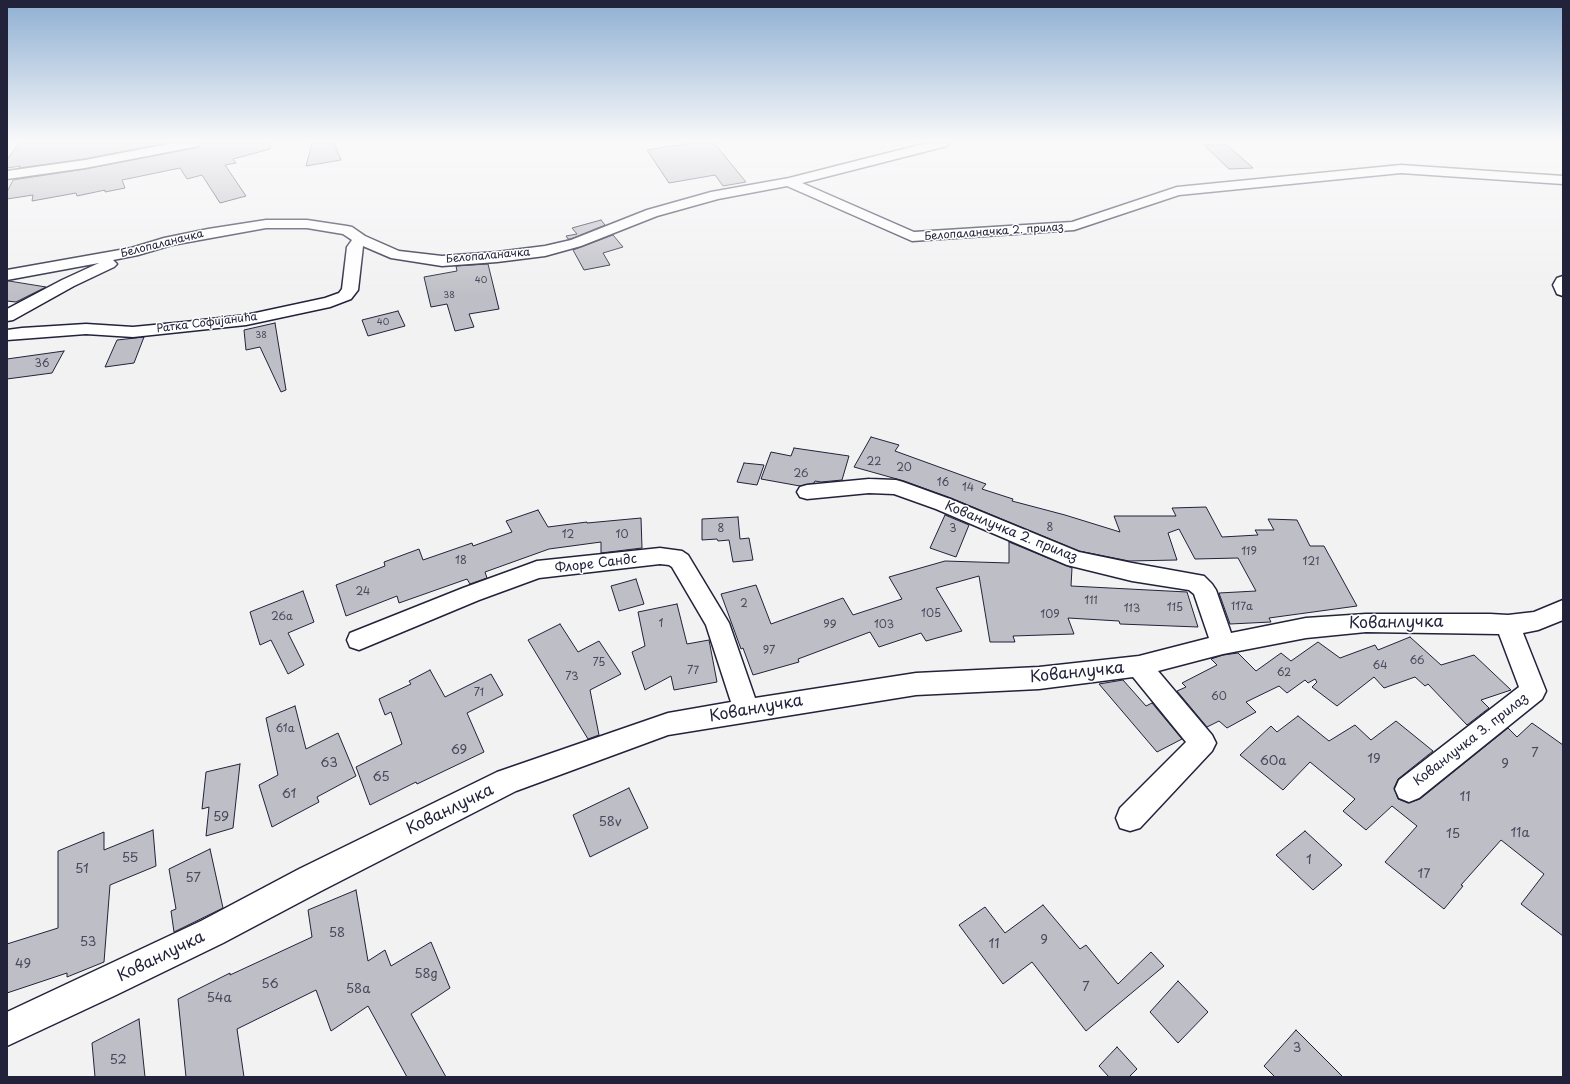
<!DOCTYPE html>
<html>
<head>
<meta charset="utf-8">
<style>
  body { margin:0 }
  #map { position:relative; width:1570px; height:1084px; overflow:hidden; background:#f2f2f3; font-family:"Playpen Sans",sans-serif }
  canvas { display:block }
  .frame { position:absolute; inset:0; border:8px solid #22223b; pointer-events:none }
</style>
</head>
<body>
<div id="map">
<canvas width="1570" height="1084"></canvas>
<div class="frame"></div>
</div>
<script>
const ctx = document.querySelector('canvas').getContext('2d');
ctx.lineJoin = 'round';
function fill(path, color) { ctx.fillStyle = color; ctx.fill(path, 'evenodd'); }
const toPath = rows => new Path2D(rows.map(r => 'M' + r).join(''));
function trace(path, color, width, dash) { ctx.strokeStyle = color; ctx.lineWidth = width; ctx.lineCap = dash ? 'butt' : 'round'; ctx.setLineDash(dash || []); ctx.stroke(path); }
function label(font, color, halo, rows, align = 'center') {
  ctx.font = font + ' "Playpen Sans",sans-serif'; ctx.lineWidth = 3; ctx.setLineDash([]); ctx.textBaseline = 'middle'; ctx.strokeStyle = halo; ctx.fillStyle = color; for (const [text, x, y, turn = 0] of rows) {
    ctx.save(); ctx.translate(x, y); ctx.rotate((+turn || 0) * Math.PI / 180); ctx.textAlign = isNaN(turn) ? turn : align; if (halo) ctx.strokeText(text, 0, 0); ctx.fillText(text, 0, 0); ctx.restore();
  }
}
const building = toPath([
  [19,143,166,143,85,159,19,168,20,166,7,168,7,160,19,143],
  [201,143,270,143,270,149,233,159,236,163,225,165,246,196,220,203,202,175,187,179,180,168,122,180,125,188,105,192,105,190,77,196,76,193,32,201,33,195,7,199,7,192,13,180,85,169,194,148,199,147,201,143],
  [312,143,334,143,341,160,306,166,312,143],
  [690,143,714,143,746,182,723,186,715,175,669,183,647,150,690,143],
  [1204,145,1227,145,1253,168,1229,169,1204,145],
  [601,220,605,225,571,239,568,239,566,236,577,234,572,228,601,220],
  [613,235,623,247,603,253,610,265,584,270,573,250,613,235],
  [488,264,499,309,469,314,474,327,455,331,447,304,431,307,424,277,457,271,456,266,488,264],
  [7,281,9,281,46,287,16,302,7,301,7,281],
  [398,311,405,326,368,336,362,320,398,311],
  [275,323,286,390,281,392,260,347,246,350,244,330,275,323],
  [144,337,134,363,105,367,117,340,144,337],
  [64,351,52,373,7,379,7,359,64,351],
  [871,437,899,445,895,451,986,484,982,489,1013,499,1012,501,1065,515,1120,532,1114,516,1176,516,1172,508,1206,507,1222,537,1258,535,1255,530,1274,530,1268,519,1297,520,1310,546,1324,546,1357,606,1269,618,1271,622,1230,624,1219,593,1256,591,1238,558,1195,559,1179,529,1168,533,1177,560,1129,561,1079,551,951,498,904,481,854,467,871,437],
  [794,448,849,456,842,480,821,482,815,481,814,483,800,486,761,479,771,452,791,456,794,448],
  [744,463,764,465,757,485,737,482,744,463],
  [538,510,548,527,587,522,587,523,641,518,642,548,601,553,601,542,549,549,485,572,487,578,470,584,467,579,399,603,397,596,346,616,336,585,385,566,384,562,419,549,423,560,472,543,473,546,512,532,506,521,538,510],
  [945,515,969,525,956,557,930,548,945,515],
  [738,517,740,539,749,538,753,560,733,562,729,540,718,541,717,539,702,540,702,519,738,517],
  [1009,542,1072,568,1071,586,1187,592,1198,627,1120,624,1119,621,1068,618,1074,634,1013,636,1015,642,990,642,979,576,936,588,962,631,926,641,921,633,879,647,870,632,798,659,799,662,753,675,743,648,741,649,721,594,756,585,771,624,843,598,853,615,902,599,889,577,945,561,1009,563,1009,542],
  [636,579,644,604,619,611,611,586,636,579],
  [303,591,314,622,288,633,304,665,288,674,271,640,260,645,250,612,303,591],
  [677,604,687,644,709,640,717,682,674,690,671,676,645,690,632,652,645,646,638,612,677,604],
  [560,624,578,652,599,641,621,674,590,690,599,735,588,739,528,640,560,624],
  [1410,637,1441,665,1474,655,1511,690,1481,700,1489,708,1467,725,1428,684,1425,686,1415,677,1384,688,1374,677,1337,706,1312,687,1317,682,1315,679,1308,683,1305,680,1287,693,1279,686,1246,702,1256,712,1227,728,1219,721,1207,727,1177,691,1186,687,1182,683,1217,665,1211,659,1223,655,1238,653,1256,671,1281,653,1291,661,1318,642,1340,658,1375,645,1378,650,1410,637],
  [430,670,445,697,491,674,503,695,467,713,484,752,417,784,416,782,370,805,356,767,402,744,391,712,385,715,379,699,411,684,409,681,430,670],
  [1123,680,1146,706,1152,703,1182,739,1157,752,1099,684,1123,680],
  [295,706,306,749,338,733,356,776,317,797,319,802,272,827,259,785,278,775,266,718,295,706],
  [1298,716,1329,741,1355,725,1371,740,1396,721,1433,751,1398,779,1394,788,1398,799,1408,803,1420,799,1508,728,1517,737,1532,723,1563,745,1563,936,1521,904,1544,874,1501,840,1461,885,1463,886,1444,909,1385,862,1417,826,1392,806,1366,830,1343,811,1355,799,1310,762,1283,790,1240,755,1271,726,1277,732,1298,716],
  [240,764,233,828,206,836,209,807,202,809,206,772,240,764],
  [629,788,648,828,590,857,573,815,629,788],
  [153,830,156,866,110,885,104,962,67,977,67,973,7,993,7,944,58,928,58,851,104,832,104,850,153,830],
  [1305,831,1342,865,1313,890,1276,855,1305,831],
  [210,849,223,908,174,932,171,911,176,909,169,869,210,849],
  [356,890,368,961,385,950,391,966,431,942,450,988,411,1014,446,1077,407,1077,368,1006,331,1031,316,990,237,1029,244,1077,186,1077,178,999,230,973,230,975,312,937,308,910,356,890],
  [1043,905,1080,949,1086,945,1118,984,1151,952,1164,966,1086,1031,1032,962,1003,984,959,925,985,907,1005,933,1043,905],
  [1178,981,1208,1012,1178,1043,1150,1012,1178,981],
  [139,1019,145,1077,95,1077,92,1043,139,1019],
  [1296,1030,1343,1077,1275,1077,1264,1066,1296,1030],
  [1117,1047,1137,1069,1129,1077,1109,1077,1099,1066,1117,1047]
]);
const minor = toPath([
  [174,143,200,143,198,146,194,147,85,168,7,179,7,171,85,160,174,143],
  [927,143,949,143,947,146,802,183,914,232,1072,222,1177,187,1401,165,1563,176,1563,184,1401,173,1179,195,1074,230,912,241,787,186,718,199,657,216,581,246,545,256,497,262,442,266,391,258,363,246,358,290,351,299,330,307,246,325,133,337,86,334,7,340,7,330,22,328,86,324,133,327,185,322,246,315,325,298,339,293,342,289,347,247,352,240,343,234,307,228,266,228,172,245,138,255,113,260,117,264,114,267,74,286,13,320,7,321,7,309,62,280,99,263,7,280,7,270,131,248,164,238,208,229,266,220,307,220,347,226,352,227,365,236,399,251,442,256,497,252,545,246,571,240,647,210,711,192,789,178,927,143],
  [1563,276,1563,296,1557,294,1553,285,1557,278,1563,276],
  [869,479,896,480,903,482,950,499,1079,552,1132,563,1204,576,1212,584,1216,590,1231,633,1306,618,1366,614,1490,614,1508,615,1534,612,1563,600,1563,620,1538,630,1523,633,1546,691,1542,699,1419,798,1409,802,1399,798,1395,789,1399,780,1519,687,1499,634,1366,632,1306,638,1223,654,1158,671,1212,735,1216,743,1212,751,1140,828,1130,831,1120,828,1116,818,1120,808,1186,742,1133,677,1039,689,916,695,668,735,516,791,321,891,223,943,114,996,7,1046,7,1012,201,921,299,869,497,772,668,713,731,702,706,625,672,567,669,565,660,564,539,578,479,600,359,650,350,647,347,640,350,633,463,588,529,564,537,561,660,548,682,551,688,555,729,623,755,698,916,673,1039,667,1139,656,1209,638,1194,594,1189,590,1132,581,1067,565,936,509,894,494,869,493,807,499,800,497,797,492,800,487,807,485,869,479]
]);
const farNumbernames = [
  ["40",481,281],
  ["38",449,296],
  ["40",383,323],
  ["38",261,336]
];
const farStreetnames = [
  ["Белопаланачка 2. прилаз",994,232,-4],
  ["Белопаланачка",162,244,-14],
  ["Белопаланачка",488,256,-5],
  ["Ратка Софијанића",207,323,-7]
];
const numberNames = [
  ["36",42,364],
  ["22",874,462],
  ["20",904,468],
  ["26",801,474],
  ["16",943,483],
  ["14",968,488],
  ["8",1050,528],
  ["8",721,529],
  ["3",953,529],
  ["12",568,535],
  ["10",622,535],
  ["119",1249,552],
  ["18",461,561],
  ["121",1311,562],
  ["24",363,592],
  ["111",1091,601],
  ["2",744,604],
  ["117a",1242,607],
  ["115",1175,608],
  ["113",1132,609],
  ["105",931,614],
  ["109",1050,615],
  ["26a",282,617],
  ["1",661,624],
  ["99",830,625],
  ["103",884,625],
  ["97",769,651],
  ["66",1417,661],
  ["75",599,663],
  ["64",1380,666],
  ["77",693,671],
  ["62",1284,673],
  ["73",572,677],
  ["71",479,693],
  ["60",1219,697],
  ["61a",285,729]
];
const streetNames = [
  ["Кованлучка 2. прилаз",1011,532,22],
  ["Флоре Сандс",596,564,-7],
  ["Кованлучка 3. прилаз",1471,740,-38]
];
const nearNumbernames = [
  ["69",459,750],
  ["7",1535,753],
  ["19",1374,759],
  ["60a",1273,761],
  ["63",329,763],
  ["9",1505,764],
  ["65",381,777],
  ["61",289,794],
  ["11",1465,797],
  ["59",221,817],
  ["58v",610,822],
  ["11a",1520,833],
  ["15",1453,834],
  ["55",130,858],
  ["1",1309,860],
  ["51",82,869],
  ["17",1424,874],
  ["57",193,878],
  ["58",337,933],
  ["9",1044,940],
  ["53",88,942],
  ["11",994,944],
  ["49",23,964],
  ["58g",426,974],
  ["56",270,984],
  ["7",1086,987],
  ["58a",358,989],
  ["54a",219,998],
  ["3",1297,1048],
  ["52",118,1060]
];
const nearStreetnames = [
  ["Кованлучка",1396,623,-1],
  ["Кованлучка",1077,673,-6],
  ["Кованлучка",756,709,-10],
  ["Кованлучка",450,810,-26],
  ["Кованлучка",161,957,-26]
];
fill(building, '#bebec6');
trace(building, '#22223b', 1);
trace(minor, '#22223b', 3);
fill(minor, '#fff');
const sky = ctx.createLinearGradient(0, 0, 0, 295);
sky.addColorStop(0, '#8eafd2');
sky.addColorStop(0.48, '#f9f9fa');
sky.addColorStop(1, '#f9f9fa00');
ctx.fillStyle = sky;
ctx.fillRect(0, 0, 1570, 295);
label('9px', '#49495e', null, farNumbernames);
label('11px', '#22223b', '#fff', farStreetnames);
label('11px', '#49495e', null, numberNames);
label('13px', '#22223b', '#fff', streetNames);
label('13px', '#49495e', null, nearNumbernames);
label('16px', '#22223b', '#fff', nearStreetnames);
</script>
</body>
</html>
